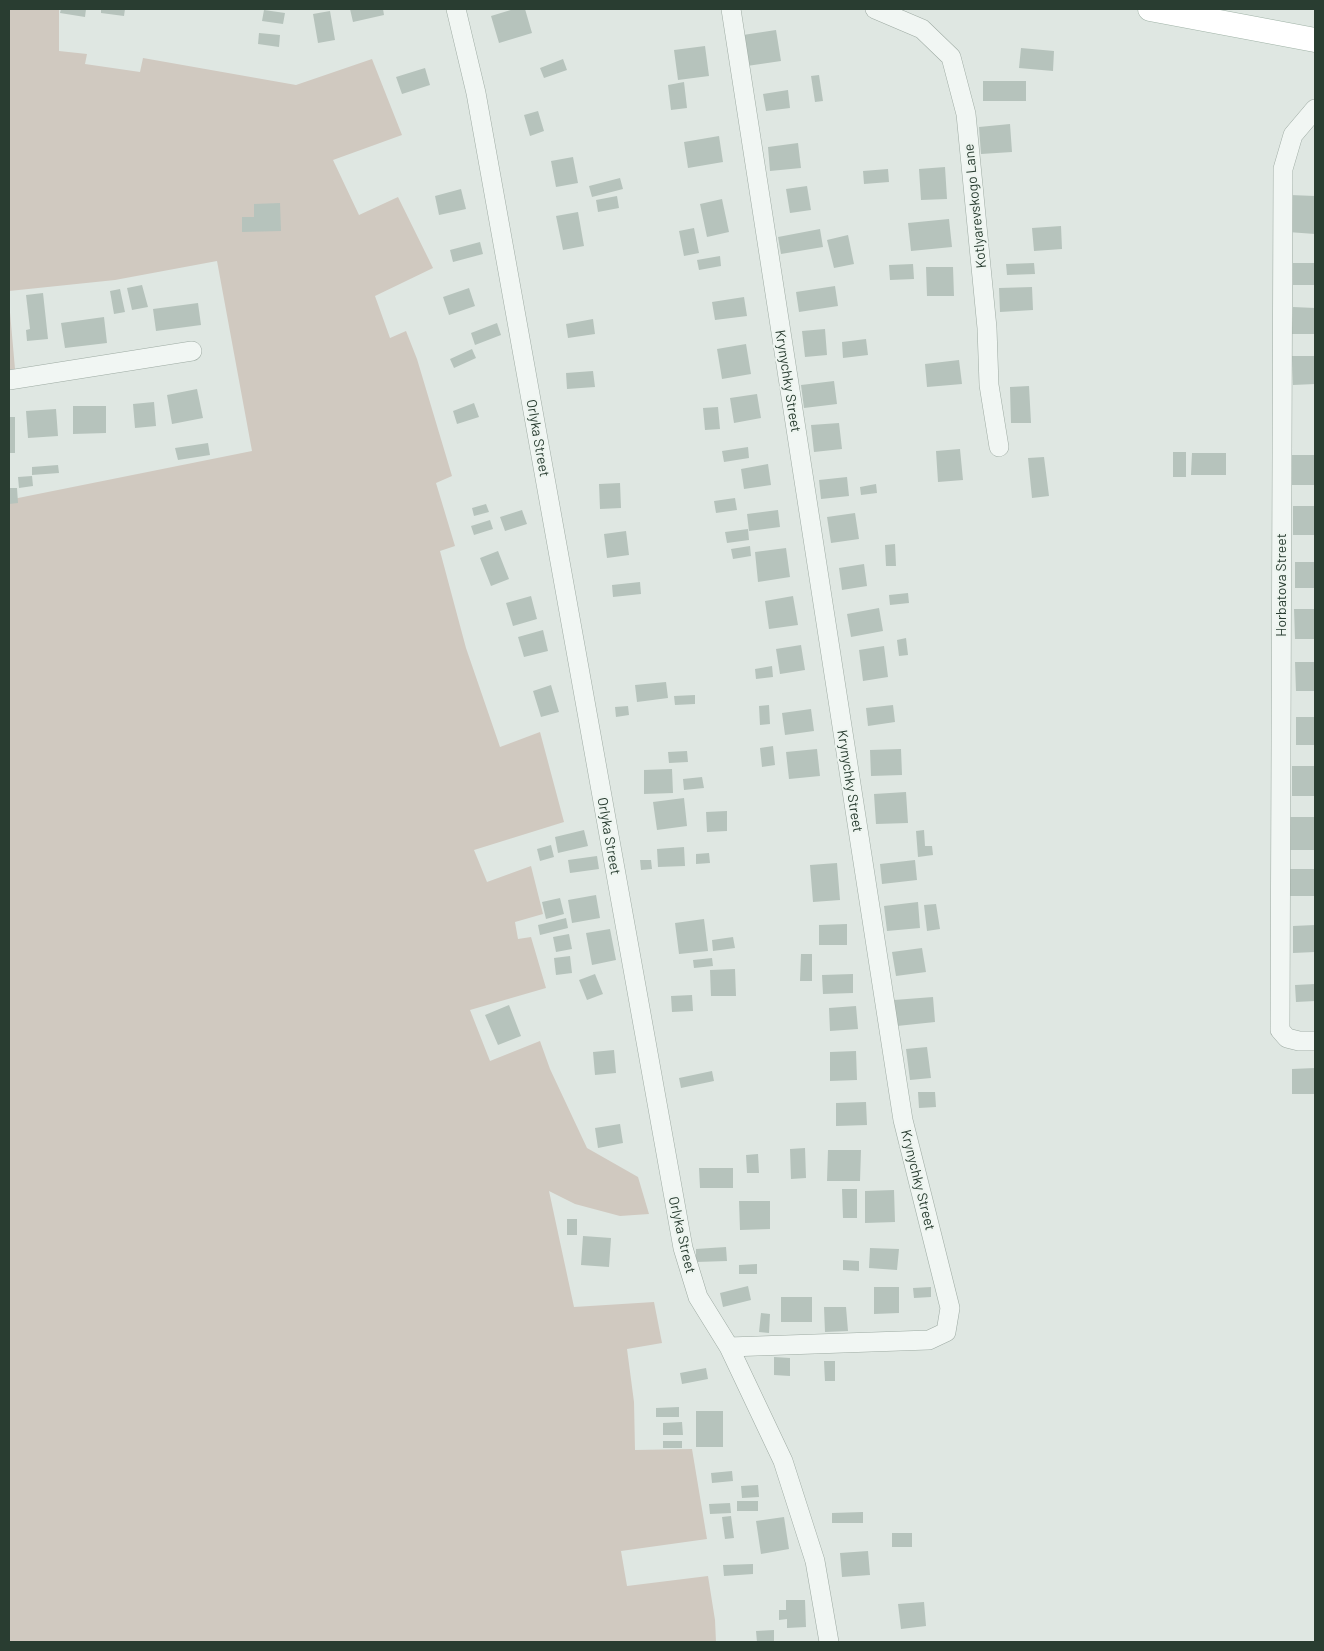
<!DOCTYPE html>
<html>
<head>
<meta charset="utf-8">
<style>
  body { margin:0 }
  #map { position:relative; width:1324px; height:1651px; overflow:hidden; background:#dfe7e2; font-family:Barlow,sans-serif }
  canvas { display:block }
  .frame { position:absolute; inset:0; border:10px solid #293d31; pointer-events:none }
</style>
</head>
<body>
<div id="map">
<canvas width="1324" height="1651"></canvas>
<div class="frame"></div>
</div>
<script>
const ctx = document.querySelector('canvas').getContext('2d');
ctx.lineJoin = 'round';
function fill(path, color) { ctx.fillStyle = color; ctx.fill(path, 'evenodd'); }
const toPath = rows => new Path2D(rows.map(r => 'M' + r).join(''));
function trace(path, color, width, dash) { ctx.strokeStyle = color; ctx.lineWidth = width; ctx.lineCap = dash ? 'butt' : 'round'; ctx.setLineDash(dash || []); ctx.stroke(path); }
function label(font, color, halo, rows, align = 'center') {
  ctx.font = font + ' Barlow,sans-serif'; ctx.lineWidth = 4; ctx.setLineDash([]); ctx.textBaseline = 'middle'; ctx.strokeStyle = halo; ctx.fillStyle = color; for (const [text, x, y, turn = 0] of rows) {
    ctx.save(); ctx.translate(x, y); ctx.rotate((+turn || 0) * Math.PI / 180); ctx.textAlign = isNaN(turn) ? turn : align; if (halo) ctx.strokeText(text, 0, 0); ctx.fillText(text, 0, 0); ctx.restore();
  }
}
const green = toPath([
  [9,9,59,9,59,51,87,54,85,64,140,72,143,58,296,85,372,59,402,135,333,160,359,215,398,197,433,268,375,296,390,338,406,331,417,359,452,476,436,483,455,546,440,551,466,648,500,747,540,732,564,822,474,850,487,882,531,866,543,914,515,922,518,939,531,937,546,988,470,1010,490,1061,540,1041,550,1069,587,1148,638,1177,649,1214,620,1216,575,1204,549,1191,574,1307,654,1302,662,1343,627,1349,634,1402,635,1450,692,1449,707,1539,621,1551,627,1586,708,1576,715,1620,716,1642,9,1642,9,499,18,498,252,451,217,261,115,280,9,291],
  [9,301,15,369,9,370]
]);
const building = toPath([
  [61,9,86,9,85,17,60,13],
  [101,9,125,9,124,16,101,13],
  [350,9,383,9,384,15,353,22],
  [514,9,525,9,532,33,499,43,491,16],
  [264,10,285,13,283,24,262,21],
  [330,11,335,40,318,43,313,14],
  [776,30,781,61,747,66,743,35],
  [259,33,280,35,279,47,258,44],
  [705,46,709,76,678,80,674,50],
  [1021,48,1054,51,1053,71,1019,68],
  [563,59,567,70,544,78,540,68],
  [425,68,430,85,402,94,396,77],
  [819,75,823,101,815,102,811,76],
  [983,81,1026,81,1026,101,983,101],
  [684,82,687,108,671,110,668,85],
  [788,90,790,108,766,111,763,94],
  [538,111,544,131,530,136,524,115],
  [1010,124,1012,152,981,154,979,127],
  [719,136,723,162,688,168,684,142],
  [798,143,801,168,770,171,768,147],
  [573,157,578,183,556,187,551,161],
  [945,167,947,199,921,200,919,169],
  [888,169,889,182,864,184,863,171],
  [620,178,623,189,592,197,589,186],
  [807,186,811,210,790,213,786,189],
  [461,189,466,209,439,215,435,196],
  [1290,195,1315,196,1315,234,1288,232],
  [617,196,619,208,598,212,596,200],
  [722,199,729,232,707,237,700,204],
  [280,203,281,231,242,232,242,217,254,217,254,204],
  [578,212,584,246,563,250,556,216],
  [949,219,952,247,911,251,908,223],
  [1061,226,1062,249,1034,251,1032,228],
  [694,228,699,253,684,256,679,231],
  [820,229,823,247,781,254,778,237],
  [848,235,854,264,834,268,827,240],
  [480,242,483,254,453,262,450,250],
  [720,256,721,266,699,270,697,260],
  [1034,263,1035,274,1007,275,1006,264],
  [1293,263,1315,263,1315,285,1293,285],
  [913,264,914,279,890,280,889,265],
  [926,267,953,267,954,296,927,296],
  [142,285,148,307,132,310,127,288],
  [835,286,838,306,799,312,796,292],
  [1032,287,1033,310,1000,312,999,288],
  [469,288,475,306,449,315,443,297],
  [120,289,125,312,114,314,110,291],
  [43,293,48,339,27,341,26,330,30,329,26,295],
  [744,297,747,316,715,320,712,302],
  [198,303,201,325,156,331,153,309],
  [1293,307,1315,308,1315,334,1292,334],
  [104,317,107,343,65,348,61,323],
  [593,319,595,334,568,338,566,324],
  [497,323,501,335,475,345,471,333],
  [825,329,827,355,805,357,802,331],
  [866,339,868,355,843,358,842,342],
  [746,344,751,374,722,379,717,349],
  [472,349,476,358,454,368,450,359],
  [1292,356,1315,356,1315,384,1293,385],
  [959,360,962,384,927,387,925,364],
  [593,371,595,387,567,389,566,373],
  [834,381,837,404,804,408,801,385],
  [1029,386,1031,423,1011,423,1010,387],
  [197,389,203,418,172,424,167,395],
  [757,394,761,418,734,423,730,398],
  [154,402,156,426,135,428,133,404],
  [474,403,479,417,457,424,453,411],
  [73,406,106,406,106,433,73,434],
  [718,407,720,429,705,430,703,408],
  [56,409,58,436,28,438,26,411],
  [9,417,15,417,15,453,9,453],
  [839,423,842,449,814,452,811,425],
  [208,443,210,455,178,460,175,448],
  [748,447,749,458,724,462,722,451],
  [960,449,963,480,938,482,936,451],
  [1173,452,1186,452,1186,477,1173,477],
  [1192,453,1226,453,1226,475,1191,475],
  [1292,455,1315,455,1315,485,1292,485],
  [1044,457,1049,496,1032,498,1028,458],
  [768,464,771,485,744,489,741,469],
  [58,465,59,473,32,475,32,467],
  [32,476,33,486,19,488,18,477],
  [847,477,849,496,821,499,819,480],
  [620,483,621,508,600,509,599,484],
  [876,484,877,493,861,495,860,487],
  [9,488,17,488,18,503,9,504],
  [735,498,737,510,716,513,714,501],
  [486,504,489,512,474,516,472,508],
  [1293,506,1315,506,1315,535,1293,535],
  [522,510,527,524,505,531,500,517],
  [778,510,780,527,749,531,747,514],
  [855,513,859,539,831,543,827,517],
  [490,520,493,529,474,535,471,526],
  [748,529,749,540,727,543,725,532],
  [626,531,629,555,607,558,604,534],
  [895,544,896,566,886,566,885,545],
  [750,546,751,556,733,559,731,549],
  [786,548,790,577,758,582,755,552],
  [498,551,509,579,491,586,480,558],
  [1295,562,1315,562,1315,588,1295,588],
  [864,564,867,586,842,590,839,568],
  [640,582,641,594,613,597,612,585],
  [908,593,909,603,890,605,889,595],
  [531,596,537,619,513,626,506,603],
  [793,596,798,625,769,629,765,601],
  [879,608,883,631,851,637,847,614],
  [1294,609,1315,609,1315,639,1295,639],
  [543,630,548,651,524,657,518,637],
  [906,638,908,655,899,656,897,640],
  [801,645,805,670,780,674,776,649],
  [884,646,888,677,863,681,859,650],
  [1295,662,1315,662,1315,691,1296,691],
  [772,666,773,677,756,679,755,669],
  [666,682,668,698,637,702,635,685],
  [551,685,559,712,541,717,533,691],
  [695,695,695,704,675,705,674,696],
  [769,705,770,724,760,725,759,706],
  [893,705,895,722,868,726,866,708],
  [628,706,629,715,616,717,615,707],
  [811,709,814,731,785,735,782,713],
  [1296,717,1315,717,1315,745,1296,745],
  [773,746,775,765,762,767,760,748],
  [817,749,820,776,789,779,786,752],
  [901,749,902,775,871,776,870,750],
  [687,751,688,762,669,763,668,752],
  [1292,766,1315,766,1315,796,1292,796],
  [672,769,673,793,644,794,644,770],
  [702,777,704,788,684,790,683,779],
  [906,792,908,823,876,824,874,794],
  [684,798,687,826,657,830,653,802],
  [727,811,727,831,707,832,706,812],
  [1289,817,1315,817,1315,850,1289,850],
  [584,830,588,846,558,853,555,837],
  [924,830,925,846,932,846,933,855,918,857,916,831],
  [551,845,554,857,540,861,537,849],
  [684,847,685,866,658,867,657,849],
  [709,853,710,863,696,864,696,854],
  [597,856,599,869,570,873,568,860],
  [640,860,651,860,652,869,641,870],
  [915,860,917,880,882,884,880,864],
  [837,863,840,900,813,902,810,865],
  [1289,869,1315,869,1315,896,1290,896],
  [596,895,600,918,572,923,568,900],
  [560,898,564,914,546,919,542,902],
  [918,902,920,928,887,931,884,906],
  [936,904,940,929,927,931,924,905],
  [566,918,568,928,540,935,538,925],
  [704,919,708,951,679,954,675,923],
  [847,924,847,945,819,945,819,925],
  [1315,925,1315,952,1293,953,1293,926],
  [610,929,616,960,592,965,586,933],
  [569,934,572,949,556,952,553,937],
  [733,937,735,948,713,951,712,940],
  [922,948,926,972,896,976,892,952],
  [801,954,812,954,812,981,800,981],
  [570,956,572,973,556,975,554,958],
  [712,958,713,966,694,968,693,960],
  [735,969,736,996,711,996,710,970],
  [595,974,603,994,587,1000,579,980],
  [853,974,853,993,823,994,822,975],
  [1315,984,1315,1001,1296,1002,1295,985],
  [692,995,693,1011,672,1012,671,996],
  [933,997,935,1022,897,1026,894,1000],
  [509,1005,521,1036,498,1045,485,1015],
  [856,1006,858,1029,830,1031,829,1008],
  [927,1047,931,1078,910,1080,906,1049],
  [614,1050,616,1073,595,1075,593,1052],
  [856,1051,857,1080,830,1081,830,1052],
  [1315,1068,1315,1094,1292,1094,1292,1069],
  [712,1071,714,1081,681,1088,679,1078],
  [918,1092,935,1092,936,1107,919,1108],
  [866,1102,867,1125,836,1126,836,1103],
  [620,1124,623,1143,598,1148,595,1128],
  [805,1148,806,1178,791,1179,790,1149],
  [828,1150,861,1150,860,1181,827,1181],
  [758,1154,759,1173,747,1173,746,1155],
  [699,1168,733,1168,733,1188,700,1188],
  [842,1189,857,1189,857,1218,843,1218],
  [894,1190,895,1222,865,1223,865,1191],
  [739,1201,770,1201,770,1229,740,1230],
  [567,1219,577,1219,577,1235,567,1235],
  [583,1236,611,1238,609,1267,581,1265],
  [726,1247,727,1261,696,1262,696,1249],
  [870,1248,899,1249,897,1270,869,1268],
  [843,1260,859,1261,859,1271,843,1270],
  [757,1264,757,1274,739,1274,739,1265],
  [748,1286,751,1300,723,1307,720,1293],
  [874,1287,899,1287,899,1313,874,1314],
  [931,1287,931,1297,914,1298,913,1288],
  [781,1297,812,1297,812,1322,781,1322],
  [824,1307,846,1307,848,1331,825,1332],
  [761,1313,770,1314,769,1333,759,1332],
  [774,1357,790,1358,790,1376,774,1375],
  [824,1361,835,1361,835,1381,825,1381],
  [706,1368,708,1379,682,1384,680,1373],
  [679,1407,679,1417,656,1417,656,1408],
  [696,1411,723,1411,723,1447,696,1447],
  [682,1422,683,1435,663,1435,663,1423],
  [663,1441,682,1441,682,1448,663,1448],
  [732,1471,733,1481,712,1483,711,1473],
  [758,1485,759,1497,742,1498,741,1486],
  [737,1501,758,1501,758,1511,737,1511],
  [730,1503,731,1513,710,1514,709,1504],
  [863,1512,863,1523,832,1523,832,1513],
  [731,1516,734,1538,725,1539,722,1517],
  [784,1517,789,1549,761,1554,756,1521],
  [892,1533,912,1533,912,1547,892,1547],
  [868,1551,870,1575,842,1577,840,1553],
  [753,1564,753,1574,724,1576,723,1565],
  [786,1600,805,1600,806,1627,787,1628,787,1619,779,1620,779,1610,786,1610],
  [924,1602,926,1626,901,1629,898,1604],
  [774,1630,774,1642,757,1642,756,1631]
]);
const minor = toPath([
  [456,9,476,93,683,1248,698,1297,729,1347,783,1461,815,1561,829,1642],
  [875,9,922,29,951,57,966,114,987,328,989,385,999,447],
  [1315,109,1293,135,1283,169,1280,1030,1287,1038,1299,1041,1315,1041],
  [9,380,192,351],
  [729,1347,929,1340,946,1332,950,1308,903,1120,731,9]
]);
const major = toPath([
  [1150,9,1315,40]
]);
const streetNames = [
  ["Kotlyarevskogo Lane",975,206,-96],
  ["Krynychky Street",788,381,81],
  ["Orlyka Street",538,438,80],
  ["Horbatova Street",1281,585,-90],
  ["Krynychky Street",850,781,81],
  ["Orlyka Street",609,836,80],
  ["Krynychky Street",918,1180,76],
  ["Orlyka Street",682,1235,77]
];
fill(green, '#d0c9c0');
fill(building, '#b6c3bc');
trace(minor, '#9daaa2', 20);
trace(major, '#9fb2a6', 25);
trace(minor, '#f1f6f3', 19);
trace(major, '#fff', 24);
label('14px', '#293d31', '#eef5f0', streetNames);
</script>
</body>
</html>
